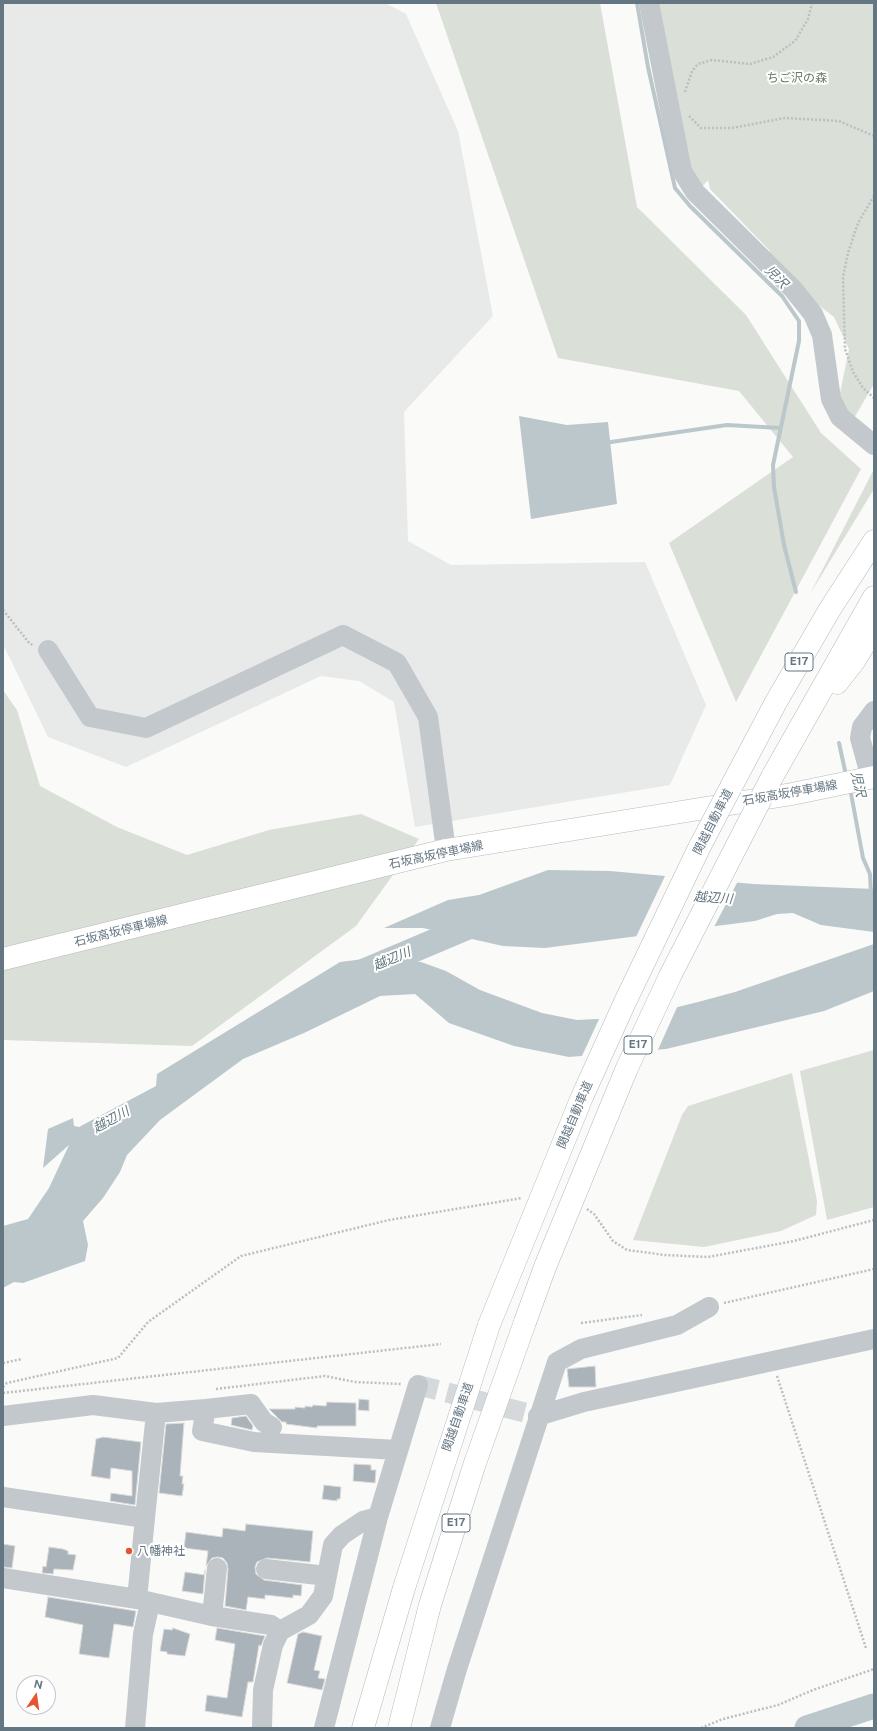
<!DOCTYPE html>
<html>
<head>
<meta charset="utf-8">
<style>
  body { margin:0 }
  #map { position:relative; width:877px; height:1731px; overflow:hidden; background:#fafaf8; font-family:"Public Sans",sans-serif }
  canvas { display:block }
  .frame { position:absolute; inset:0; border:4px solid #657683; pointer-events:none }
  .north { position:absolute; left:16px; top:1675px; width:40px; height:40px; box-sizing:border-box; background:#fff; border:1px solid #c1c8cd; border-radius:50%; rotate:13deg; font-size:11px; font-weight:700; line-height:16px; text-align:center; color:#657683 }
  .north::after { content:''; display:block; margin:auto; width:14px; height:18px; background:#e4572e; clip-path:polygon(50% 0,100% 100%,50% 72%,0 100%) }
</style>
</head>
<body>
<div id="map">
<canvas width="877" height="1731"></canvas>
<div class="frame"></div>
<div class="north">N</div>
</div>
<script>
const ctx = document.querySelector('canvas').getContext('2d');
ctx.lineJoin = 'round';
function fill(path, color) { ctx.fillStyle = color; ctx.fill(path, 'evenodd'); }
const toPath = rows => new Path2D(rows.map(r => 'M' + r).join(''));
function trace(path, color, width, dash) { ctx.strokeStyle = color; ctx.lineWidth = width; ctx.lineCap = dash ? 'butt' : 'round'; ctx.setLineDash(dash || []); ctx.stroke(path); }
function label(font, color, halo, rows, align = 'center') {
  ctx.font = font + ' "Public Sans","Noto Sans JP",sans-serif'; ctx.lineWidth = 4; ctx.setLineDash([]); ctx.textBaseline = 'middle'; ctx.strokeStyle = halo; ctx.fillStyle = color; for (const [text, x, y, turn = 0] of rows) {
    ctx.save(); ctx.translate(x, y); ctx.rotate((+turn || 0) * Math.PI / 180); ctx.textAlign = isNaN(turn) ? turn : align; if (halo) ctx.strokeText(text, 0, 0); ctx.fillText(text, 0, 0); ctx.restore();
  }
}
const built = toPath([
  [3,3,385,3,406,14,458,131,493,316,404,412,408,541,451,565,645,562,706,705,670,785,415,827,394,702,359,681,321,676,126,767,48,737,3,644]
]);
const green = toPath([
  [436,3,600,3,637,207,746,315,821,433,861,469,736,702,669,543,793,457,739,391,558,358],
  [657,3,874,3,874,384,854,418,838,403,849,349,834,317,812,300,769,255,770,251,710,189,708,180,700,189,691,171],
  [874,469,874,489,810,594],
  [3,690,17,710,40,786,117,827,187,855,269,830,361,814,419,839,356,926,192,1046,3,1040],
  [874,1050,874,1207,827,1220,800,1071],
  [792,1073,817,1201,816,1215,781,1231,704,1247,633,1240,682,1115,688,1106]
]);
const water = toPath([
  [519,416,567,425,608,422,617,504,531,519],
  [548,870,610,871,753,884,874,889,874,932,821,925,793,913,777,914,755,921,545,948,503,946,423,928,384,928,448,900,479,895],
  [874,944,874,991,824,1011,666,1049,569,1057,514,1046,449,1023,415,994,380,996,304,1033,243,1059,160,1120,127,1155,120,1172,103,1198,83,1221,88,1245,85,1261,23,1283,14,1282,3,1288,3,1226,28,1219,49,1188,69,1145,43,1168,48,1129,73,1118,74,1126,79,1127,156,1086,157,1074,340,962,364,959,421,962,446,971,480,990,542,1013,577,1020,637,1017,698,1002,735,992]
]);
const pier = toPath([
  [666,874,738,881,713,929,635,939],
  [678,1005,657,1052,581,1058,600,1017,637,1015]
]);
const stream = toPath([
  [637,3,648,67,675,188,690,206,782,296,799,321,799,341,773,465,774,487,784,545,796,592],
  [611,442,727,425,780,428],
  [839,743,846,775],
  [850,788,863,858,870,874,871,895,874,900]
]);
const river = toPath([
  [357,974,480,922],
  [807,1728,874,1706]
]);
const building = toPath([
  [595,1366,596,1387,569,1387,567,1369,595,1366],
  [359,1399,369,1400,369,1411,358,1410,359,1399],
  [327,1402,356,1403,356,1426,317,1426,317,1428,286,1424,286,1422,282,1422,269,1409,295,1409,295,1407,305,1408,305,1406,312,1407,313,1405,326,1406,327,1402],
  [246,1416,253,1426,252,1430,231,1425,232,1418,246,1416],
  [184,1423,180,1476,183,1476,182,1484,184,1484,182,1496,159,1493,166,1424,184,1423],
  [103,1437,141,1442,135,1505,110,1501,111,1493,132,1496,132,1471,111,1468,110,1479,91,1476,96,1439,103,1437],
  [354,1464,371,1465,371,1470,376,1470,375,1483,353,1481,354,1464],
  [324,1485,341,1487,340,1499,337,1499,337,1501,322,1499,324,1485],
  [246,1524,313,1531,310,1562,267,1558,257,1562,255,1567,256,1574,264,1580,302,1585,301,1596,293,1595,293,1598,265,1595,265,1599,248,1597,246,1610,225,1606,228,1569,227,1563,223,1558,218,1557,212,1558,206,1566,208,1551,184,1548,186,1532,222,1537,223,1528,245,1531,246,1524],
  [3,1544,15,1546,12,1568,3,1567,3,1544],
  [49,1547,63,1549,68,1551,68,1554,76,1555,73,1570,54,1569,53,1574,42,1573,43,1566,46,1567,49,1547],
  [205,1570,203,1594,182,1591,185,1572,205,1575,205,1570],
  [48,1597,136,1611,133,1627,114,1624,109,1658,79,1654,83,1625,45,1617,48,1597],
  [173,1628,190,1634,185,1656,167,1654,167,1652,160,1651,164,1629,172,1630,173,1628],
  [217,1628,265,1636,261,1646,259,1645,253,1682,248,1682,242,1717,205,1711,207,1695,227,1698,235,1644,215,1640,217,1628],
  [303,1632,322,1636,314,1670,320,1671,318,1678,325,1679,322,1690,287,1683,298,1634,303,1632]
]);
const minorTunnel = toPath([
  [418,1385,538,1416]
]);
const path = toPath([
  [685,92,692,71,698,64,712,60,750,64,773,57,795,41,808,19,812,3],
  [689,116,701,128,732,128,785,118,839,121,874,136],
  [874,196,858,223,848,253,843,277,845,349,853,372,863,388,874,398],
  [3,610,30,644,34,645],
  [587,1209,594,1214,613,1241,627,1250,665,1255,708,1257,794,1241,874,1220],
  [724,1303,874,1269],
  [581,1323,642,1315],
  [3,1363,22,1359],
  [777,1376,866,1648],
  [3,1387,7,1383,118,1358,148,1322,241,1256,389,1220,522,1198],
  [216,1389,325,1376,355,1382,401,1384],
  [3,1393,441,1344],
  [701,1728,723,1719,778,1705,813,1690,874,1669]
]);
const minor = toPath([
  [649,3,682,171,695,192,793,289,813,314,822,335,831,399,840,417,874,445],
  [48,650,90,717,146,728,343,635,397,663,428,717,446,850],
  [871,778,860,738,862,727,874,711],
  [206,1409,251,1404,264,1422,272,1427],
  [3,1416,93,1405,156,1413],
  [538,1416,584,1402,874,1339],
  [3,1497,145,1518,137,1599],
  [145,1518,156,1413,206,1409,202,1431,254,1442,398,1450],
  [266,1569,327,1576],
  [3,1578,137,1599,212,1616,271,1625,280,1631],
  [212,1616,217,1568],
  [135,1728,143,1634,150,1603],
  [262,1728,263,1690,273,1645,280,1631,309,1615,323,1596,333,1545,342,1535,363,1521,378,1517,418,1385],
  [324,1728,378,1517],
  [440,1728,457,1669,557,1362,581,1349,677,1325,709,1307]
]);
const major = toPath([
  [3,959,446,850,792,794,874,777]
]);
const highway = toPath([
  [837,683,855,660,874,628],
  [772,777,874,597],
  [731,787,776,702,830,609,874,541],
  [363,1728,404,1588,489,1325],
  [399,1728,430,1605,474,1466,525,1322]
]);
const highwayBridge = toPath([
  [525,1322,545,1267,627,1068,670,976,772,777],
  [489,1325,582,1097,625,1002,699,848,731,787]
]);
const markers = [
  [129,1551,4,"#e4572e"]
];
const shields = [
  [799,662,28],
  [638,1045,28],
  [456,1523,28]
];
const shieldNames = [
  ["E17",799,662],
  ["E17",638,1045],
  ["E17",456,1523]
];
const parkNames = [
  ["ちご沢の森",797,78]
];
const streetNames = [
  ["石坂高坂停車場線",790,793,-10],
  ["関越自動車道",713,822,-63],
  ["石坂高坂停車場線",436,855,-12],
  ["石坂高坂停車場線",121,931,-14],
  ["関越自動車道",575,1115,-67],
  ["関越自動車道",458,1417,-71]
];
const poiNames = [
  ["八幡神社",137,1551]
];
const waterNames = [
  ["児沢",776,277,45],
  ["児沢",858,784,77],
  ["越辺川",713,898,4],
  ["越辺川",392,959,-23],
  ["越辺川",111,1120,-29]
];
fill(built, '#e8e9e9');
fill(green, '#dadfd7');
fill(water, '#bbc7cb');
fill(pier, '#fafaf8');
trace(stream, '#bbc7cb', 4);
trace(river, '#bbc7cb', 25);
fill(building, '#aab3b9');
trace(building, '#dcdcda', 1);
trace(minorTunnel, '#d5d9db', 20, [20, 10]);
trace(major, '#b5babe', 23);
trace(highway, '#b4b9bd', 23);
trace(path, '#bbbfc2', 2.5, [2, 2]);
trace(minor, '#c3c8cc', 20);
trace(major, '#fff', 22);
trace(highway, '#fff', 22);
trace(highwayBridge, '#b4b9bd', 23, []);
trace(highwayBridge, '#fff', 22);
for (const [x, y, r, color] of markers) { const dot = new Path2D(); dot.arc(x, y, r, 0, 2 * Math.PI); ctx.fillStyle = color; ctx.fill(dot); trace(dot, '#fff', 1.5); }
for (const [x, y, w] of shields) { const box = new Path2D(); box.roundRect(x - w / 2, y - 9, w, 18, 3); ctx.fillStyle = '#fff'; ctx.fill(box); trace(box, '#657683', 1); }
label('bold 11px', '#657683', null, shieldNames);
label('12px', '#687a64', '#fff', parkNames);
label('12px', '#657683', '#fff', streetNames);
label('12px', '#657683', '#fff', poiNames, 'left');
label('italic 13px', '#60757c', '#fff', waterNames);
</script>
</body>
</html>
